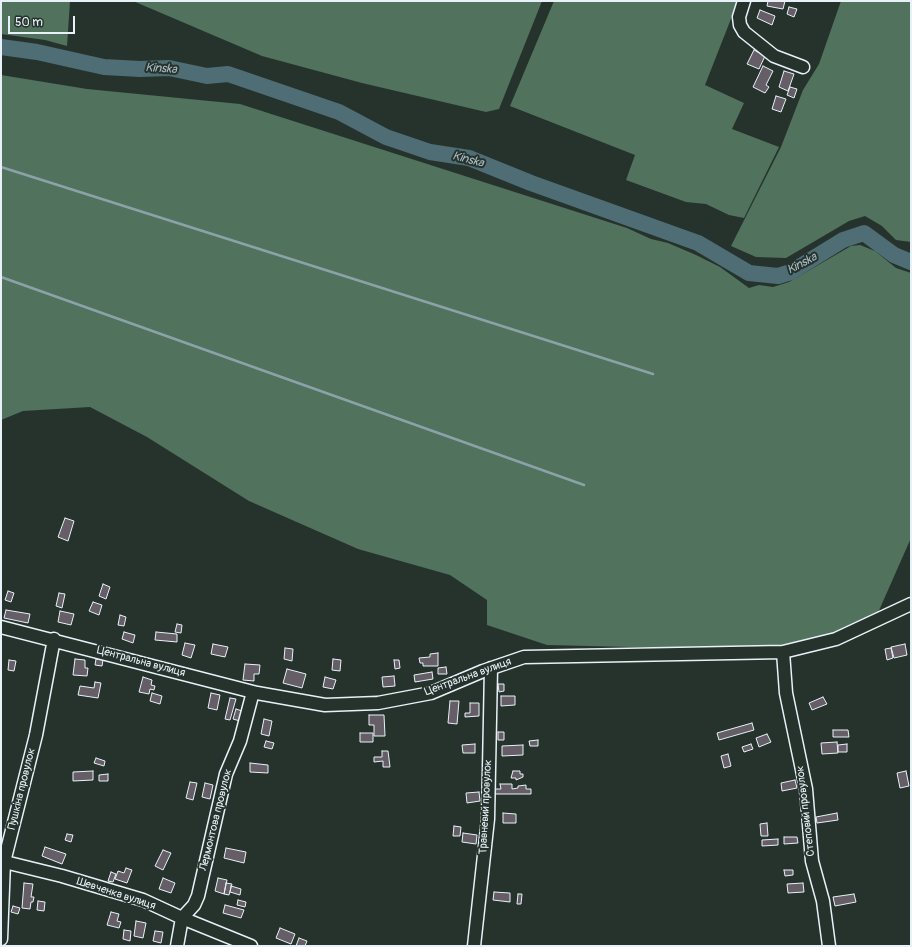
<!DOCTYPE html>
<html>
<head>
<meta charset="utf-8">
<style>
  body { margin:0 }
  #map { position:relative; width:912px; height:947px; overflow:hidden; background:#26332d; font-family:Pangolin,sans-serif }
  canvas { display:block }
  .frame { position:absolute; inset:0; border:2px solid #e8f1f8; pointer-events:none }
  .scale { position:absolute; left:8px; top:16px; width:67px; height:18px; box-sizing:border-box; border:2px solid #e8f1f8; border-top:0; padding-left:5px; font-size:12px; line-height:14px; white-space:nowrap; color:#e8f1f8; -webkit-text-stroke:3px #26332d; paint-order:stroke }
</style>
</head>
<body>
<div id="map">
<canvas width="912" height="947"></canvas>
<div class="frame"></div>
<div class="scale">50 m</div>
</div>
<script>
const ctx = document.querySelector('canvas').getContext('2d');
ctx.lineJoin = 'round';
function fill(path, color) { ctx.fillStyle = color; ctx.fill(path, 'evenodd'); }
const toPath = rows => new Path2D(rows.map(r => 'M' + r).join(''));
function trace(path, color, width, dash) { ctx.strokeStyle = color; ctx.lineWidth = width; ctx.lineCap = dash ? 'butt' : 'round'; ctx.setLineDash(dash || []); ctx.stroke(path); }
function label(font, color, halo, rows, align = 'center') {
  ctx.font = font + ' Pangolin,sans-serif'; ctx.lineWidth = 4; ctx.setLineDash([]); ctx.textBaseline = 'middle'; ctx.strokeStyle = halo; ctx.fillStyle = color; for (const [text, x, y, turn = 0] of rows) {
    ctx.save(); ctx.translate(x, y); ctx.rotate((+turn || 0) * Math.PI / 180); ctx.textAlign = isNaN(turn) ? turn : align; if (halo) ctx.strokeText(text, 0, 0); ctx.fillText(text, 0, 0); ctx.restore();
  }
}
const green = toPath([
  [1,1,70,1,67,46,45,40,1,34],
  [133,1,542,1,499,109,486,112,362,83,262,56],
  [554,1,738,1,705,85,744,103,732,129,779,147,744,218,729,215,706,204,686,202,626,180,635,155,510,106],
  [841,1,911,1,911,242,896,240,882,226,865,216,849,221,786,258,756,257,731,246,781,147,803,90,819,64],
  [1,75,87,89,240,104,627,228,651,239,668,243,696,255,720,267,749,288,759,285,773,287,789,282,851,246,860,245,875,251,896,268,911,273,911,538,877,615,833,635,783,647,754,650,547,645,487,625,487,600,450,575,358,549,249,501,147,437,90,407,23,411,1,420]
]);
const stream = toPath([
  [1,167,653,374],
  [1,277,584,485]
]);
const river = toPath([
  [1,47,37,52,104,67,140,69,169,68,207,76,228,74,339,112,386,137,430,152,469,158,531,183,698,243,749,273,778,276,791,272,843,240,864,233,894,255,911,262]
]);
const building = toPath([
  [768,1,785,1,783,9,767,6,768,1],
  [789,7,797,9,794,17,787,14,789,7],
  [760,10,775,16,772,25,757,18,760,10],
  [754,50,765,56,759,69,747,64,754,50],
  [763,66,773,71,766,85,769,87,765,93,753,87,763,66],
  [784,71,794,74,788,91,779,87,784,71],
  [790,87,797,89,794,98,787,95,790,87],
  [776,96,786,99,781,112,772,109,776,96],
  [65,518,74,521,68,541,58,537,65,518],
  [103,584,110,587,106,599,99,596,103,584],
  [8,591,14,593,11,602,5,600,8,591],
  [59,593,65,594,62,608,56,606,59,593],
  [93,602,102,605,99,615,89,611,93,602],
  [6,610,30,614,28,623,4,618,6,610],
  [60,611,74,614,71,625,58,622,60,611],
  [120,615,126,617,124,626,118,625,120,615],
  [177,624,182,625,181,633,175,632,177,624],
  [124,632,135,635,133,643,122,639,124,632],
  [156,632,177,634,177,642,155,640,156,632],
  [185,643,195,645,191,658,182,655,185,643],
  [213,644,228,647,225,657,211,654,213,644],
  [905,644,907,655,894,658,891,647,905,644],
  [285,648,293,649,292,661,284,659,285,648],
  [891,648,893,658,887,660,885,649,891,648],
  [438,653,438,666,423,666,423,663,420,663,419,658,430,657,430,654,438,653],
  [75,659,85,660,85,668,88,668,87,676,73,675,75,659],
  [96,659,103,660,102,666,95,665,96,659],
  [333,659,341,660,340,671,332,670,333,659],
  [9,660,16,661,14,671,8,670,9,660],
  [394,660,399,660,400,668,395,669,394,660],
  [245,664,260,665,259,674,254,674,254,681,243,680,245,664],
  [446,667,447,674,438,674,438,668,446,667],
  [287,669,306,674,302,688,283,683,287,669],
  [432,672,433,679,415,682,414,675,432,672],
  [394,676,395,686,383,687,382,677,394,676],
  [143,677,152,680,151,685,155,686,154,690,150,689,149,694,139,692,143,677],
  [325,677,336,680,333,689,323,687,325,677],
  [95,682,101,683,98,698,78,695,80,686,94,688,95,682],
  [498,684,504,684,504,691,499,692,498,684],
  [152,693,162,696,160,704,150,701,152,693],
  [211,693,220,695,217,710,208,708,211,693],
  [501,696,515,696,515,705,501,706,501,696],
  [823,697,827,704,812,710,809,703,823,697],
  [230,698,236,699,230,720,225,719,230,698],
  [450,701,459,701,457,724,448,723,450,701],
  [470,703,479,703,479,716,465,717,465,713,470,713,470,703],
  [236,709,242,711,240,721,233,719,236,709],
  [369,715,384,715,385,736,374,736,374,725,369,725,369,715],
  [264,719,272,721,269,736,261,734,264,719],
  [752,723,754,730,719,740,717,733,752,723],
  [833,730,848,730,849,737,833,737,833,730],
  [498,732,504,732,504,740,498,740,498,732],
  [360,733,373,733,373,742,360,742,360,733],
  [767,734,771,742,759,747,756,738,767,734],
  [538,740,538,746,530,746,529,741,538,740],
  [266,741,274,743,272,749,264,747,266,741],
  [837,742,838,753,822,754,821,743,837,742],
  [475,744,475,753,463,753,462,745,475,744],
  [751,744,753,749,744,752,742,747,751,744],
  [847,744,847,752,838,752,838,745,847,744],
  [523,745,523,755,502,756,502,746,523,745],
  [382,751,388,751,390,767,383,767,383,761,374,762,374,757,382,757,382,751],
  [728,754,731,766,724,768,721,756,728,754],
  [96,758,105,761,104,766,94,763,96,758],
  [250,763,268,765,268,773,250,772,250,763],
  [93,771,93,780,73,781,73,772,93,771],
  [513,771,520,771,520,774,523,774,523,777,516,780,516,778,511,778,513,771],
  [906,771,909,786,900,788,897,773,906,771],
  [108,774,108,781,99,781,99,775,108,774],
  [795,780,797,788,782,791,781,783,795,780],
  [190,782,197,783,193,800,186,798,190,782],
  [205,783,213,785,210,799,202,797,205,783],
  [500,784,512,784,512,789,518,788,518,786,526,785,526,789,531,789,531,794,494,794,494,789,501,789,500,784],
  [479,792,480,801,467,803,466,793,479,792],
  [503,813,516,814,516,823,503,823,503,813],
  [837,813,838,820,817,823,816,817,837,813],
  [767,823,768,836,761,836,760,824,767,823],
  [454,826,461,827,460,836,453,836,454,826],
  [463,833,477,835,476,844,462,842,463,833],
  [67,834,73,835,71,842,65,840,67,834],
  [784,837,797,837,798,843,784,844,784,837],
  [778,839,778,845,762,846,762,840,778,839],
  [45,847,66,854,62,864,42,856,45,847],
  [226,848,246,852,244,863,224,858,226,848],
  [163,850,171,853,163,870,155,866,163,850],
  [126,868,132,870,127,883,115,879,118,871,124,873,126,868],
  [784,870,793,870,793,875,785,876,784,870],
  [111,872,116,874,113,882,108,881,111,872],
  [163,878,175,883,171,893,159,889,163,878],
  [218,878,227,880,224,894,215,891,218,878],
  [24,883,33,884,31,897,34,897,33,902,31,902,30,909,22,908,24,883],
  [226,883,232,884,229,895,224,894,226,883],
  [803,883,804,892,788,893,787,884,803,883],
  [231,886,241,889,240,895,230,892,231,886],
  [494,892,510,893,510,902,493,900,494,892],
  [518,894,522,894,521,904,517,904,518,894],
  [854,894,856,902,835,906,833,897,854,894],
  [238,900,246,902,245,907,237,905,238,900],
  [38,901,45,902,44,911,37,910,38,901],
  [225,905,244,910,241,918,223,913,225,905],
  [13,906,20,908,18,914,11,912,13,906],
  [111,912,119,914,117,921,121,922,119,928,107,925,111,912],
  [136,921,146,923,143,938,134,936,136,921],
  [280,928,295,934,291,944,276,938,280,928],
  [124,930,131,931,130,941,123,939,124,930],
  [155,931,163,932,161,943,153,941,155,931],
  [299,938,307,941,305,946,296,946,299,938]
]);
const minor = toPath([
  [744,1,739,17,740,25,744,32,774,56,803,67],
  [1,627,257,693,325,705,378,703,431,693,483,671,524,657,783,652,836,639,911,604],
  [783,652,786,693,806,789,812,861,823,901,829,946],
  [1,861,62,876,143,900,182,918,251,946],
  [1,939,4,862,36,735,54,639],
  [177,946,182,918,194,905,198,896,226,774,240,741,253,692],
  [474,946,488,819,491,668]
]);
const streetNames = [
  ["Центральна вулиця",141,662,15],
  ["Центральна вулиця",468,677,-20],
  ["Пушкіна провулок",22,789,-76],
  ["Травневий провулок",486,807,-87],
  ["Степовий провулок",806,811,-97],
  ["Лермонтова провулок",216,820,-76],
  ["Шевченка вулиця",116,894,18]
];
const waterNames = [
  ["Kinska",161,69,4],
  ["Kinska",468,160,14],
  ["Kinska",802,264,-28]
];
fill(green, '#51725d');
trace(stream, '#8ca2a9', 2.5);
trace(river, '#4e6d75', 16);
fill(building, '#655e67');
trace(building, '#e8f1f8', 1);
trace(minor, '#e8f1f8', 15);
trace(minor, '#26332d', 12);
label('11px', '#e8f1f8', '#26332d', streetNames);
label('italic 12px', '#aabcc4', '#26332d', waterNames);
</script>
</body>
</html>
